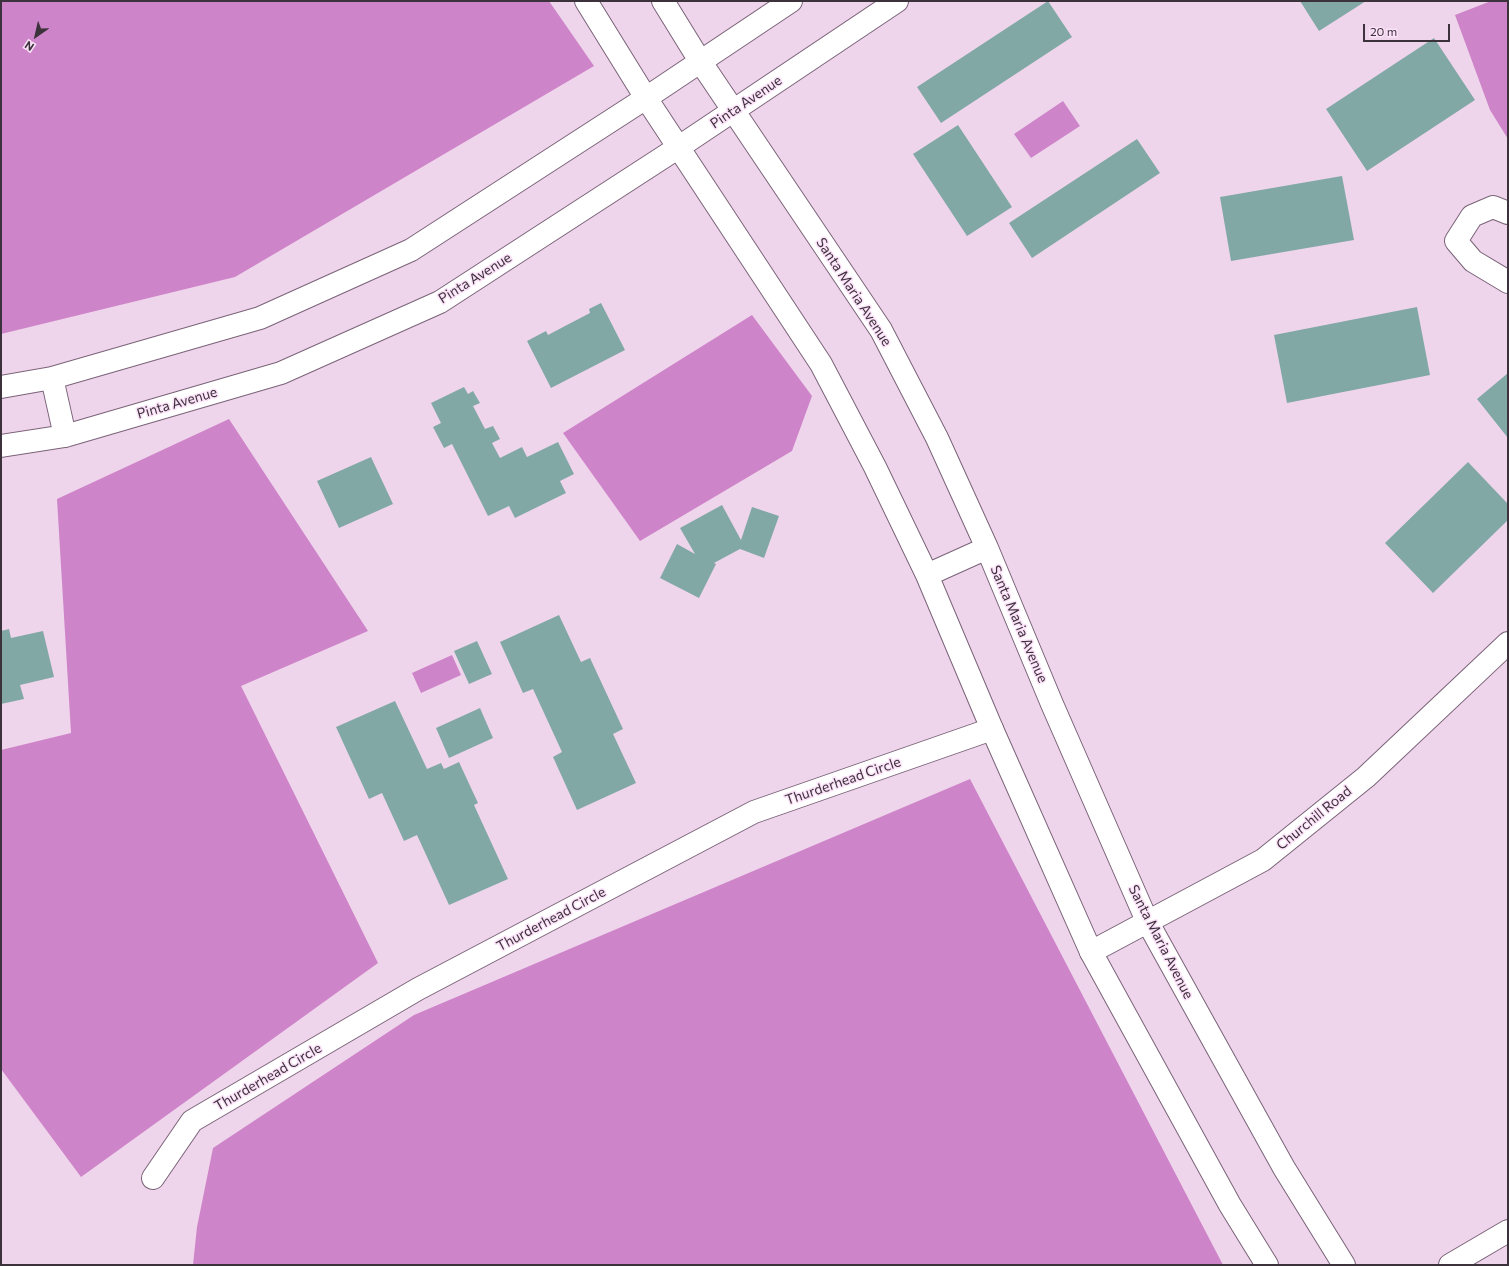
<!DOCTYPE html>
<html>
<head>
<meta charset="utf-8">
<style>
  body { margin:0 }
  #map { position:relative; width:1509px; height:1266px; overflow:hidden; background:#efd5ec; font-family:Commissioner,sans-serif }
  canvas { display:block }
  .frame { position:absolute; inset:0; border:2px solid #3c323b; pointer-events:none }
  .north { position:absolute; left:16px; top:16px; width:40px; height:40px; -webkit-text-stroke:3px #fce2f9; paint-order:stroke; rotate:214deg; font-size:11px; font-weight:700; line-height:16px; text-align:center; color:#3c323b }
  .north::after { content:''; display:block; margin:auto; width:14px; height:18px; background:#3c323b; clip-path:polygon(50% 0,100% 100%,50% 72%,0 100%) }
  .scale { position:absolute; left:1363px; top:24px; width:87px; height:18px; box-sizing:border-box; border:2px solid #3c323b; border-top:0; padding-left:5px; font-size:12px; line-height:14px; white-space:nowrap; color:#3c323b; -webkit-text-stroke:3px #fce2f9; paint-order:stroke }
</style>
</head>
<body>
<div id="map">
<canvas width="1509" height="1266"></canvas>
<div class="frame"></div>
<div class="north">N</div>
<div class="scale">20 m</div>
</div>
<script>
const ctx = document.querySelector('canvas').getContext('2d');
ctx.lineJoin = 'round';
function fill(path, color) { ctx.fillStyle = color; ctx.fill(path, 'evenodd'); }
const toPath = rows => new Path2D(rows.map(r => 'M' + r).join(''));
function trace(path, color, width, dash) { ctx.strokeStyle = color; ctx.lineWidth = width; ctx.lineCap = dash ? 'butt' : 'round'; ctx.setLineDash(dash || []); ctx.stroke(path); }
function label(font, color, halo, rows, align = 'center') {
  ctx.font = font + ' Commissioner,sans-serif'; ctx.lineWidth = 3; ctx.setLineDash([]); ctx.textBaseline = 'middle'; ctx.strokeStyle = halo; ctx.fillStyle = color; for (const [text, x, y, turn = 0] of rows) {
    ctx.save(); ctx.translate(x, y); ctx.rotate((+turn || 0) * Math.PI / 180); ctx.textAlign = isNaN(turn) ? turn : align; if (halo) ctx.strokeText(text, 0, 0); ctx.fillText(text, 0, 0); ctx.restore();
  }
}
const forest = toPath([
  [1,1,549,1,594,66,235,277,1,334],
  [1491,1,1508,1,1508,139,1490,110,1455,15],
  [752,315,812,396,792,451,640,541,563,433],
  [229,419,368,631,241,686,378,963,81,1177,1,1069,1,750,71,733,57,499],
  [970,779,1223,1265,193,1265,197,1227,213,1148,414,1015]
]);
const water = toPath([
  [1063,101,1080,126,1031,158,1014,134],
  [452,655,461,675,421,693,412,673]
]);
const building = toPath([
  [1048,1,1072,37,941,123,917,87],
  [1300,1,1366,1,1319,31],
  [1434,38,1475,100,1367,171,1326,109],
  [958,125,1012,207,967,236,913,154],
  [1137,139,1160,173,1032,258,1009,223],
  [1342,176,1354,240,1231,261,1220,197],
  [601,303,625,350,551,388,527,341,546,331,548,335,565,326,590,313,589,309],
  [1417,307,1430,375,1287,403,1274,335],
  [1508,373,1508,438,1477,399],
  [464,387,468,394,473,391,480,403,473,406,485,429,493,426,500,439,492,443,500,458,522,447,527,457,558,442,574,474,560,481,566,493,515,518,509,506,488,516,452,444,444,448,433,427,441,423,431,403],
  [371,457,393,504,339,528,317,481],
  [1468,462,1508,504,1508,520,1433,593,1385,543],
  [722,505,741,540,752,507,779,516,764,558,740,549,714,563,716,564,699,598,660,578,677,544,695,554,680,528],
  [559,615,581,662,590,658,623,729,613,734,636,783,577,810,553,757,562,752,533,689,523,693,500,642],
  [9,629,11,638,43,631,54,677,20,685,24,699,1,704,1,631],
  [477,641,492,674,469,684,454,651],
  [395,701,427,769,441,763,444,769,459,762,478,803,474,805,508,879,449,905,417,835,404,841,382,793,369,799,336,727],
  [480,708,493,738,449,758,436,728]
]);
const minor = toPath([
  [1508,213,1493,207,1472,216,1456,241,1473,261,1508,282],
  [1091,952,1263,860,1366,777,1508,643],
  [153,1178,192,1121,418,989,754,812,992,729],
  [1450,1265,1508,1231]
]);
const tertiary = toPath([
  [586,1,646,98,821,364,875,467,927,575,992,729,1091,952,1230,1205,1267,1265],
  [663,1,700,61,881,330,937,438,987,548,1052,704,1147,921,1284,1168,1344,1265],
  [52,378,65,436],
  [1,387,52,378,260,318,411,250,646,98,791,1],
  [1,446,65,436,281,373,440,302,679,147,897,1],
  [927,575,987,548]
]);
const streetNames = [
  ["Pinta Avenue",746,102,-34],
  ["Pinta Avenue",475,278,-32],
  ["Santa Maria Avenue",854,292,57],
  ["Pinta Avenue",177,403,-16],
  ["Santa Maria Avenue",1019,624,67],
  ["Thurderhead Circle",843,781,-19],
  ["Churchill Road",1314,818,-39],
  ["Thurderhead Circle",551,919,-28],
  ["Santa Maria Avenue",1161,942,63],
  ["Thurderhead Circle",268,1077,-30]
];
fill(forest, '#ce84c8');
fill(water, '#ce84c9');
fill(building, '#82a8a5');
trace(minor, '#7a6378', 24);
trace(tertiary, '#7a6378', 24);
trace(minor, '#fff', 22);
trace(tertiary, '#fff', 22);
label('14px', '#3c323b', '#fce2f9', streetNames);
</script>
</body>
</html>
